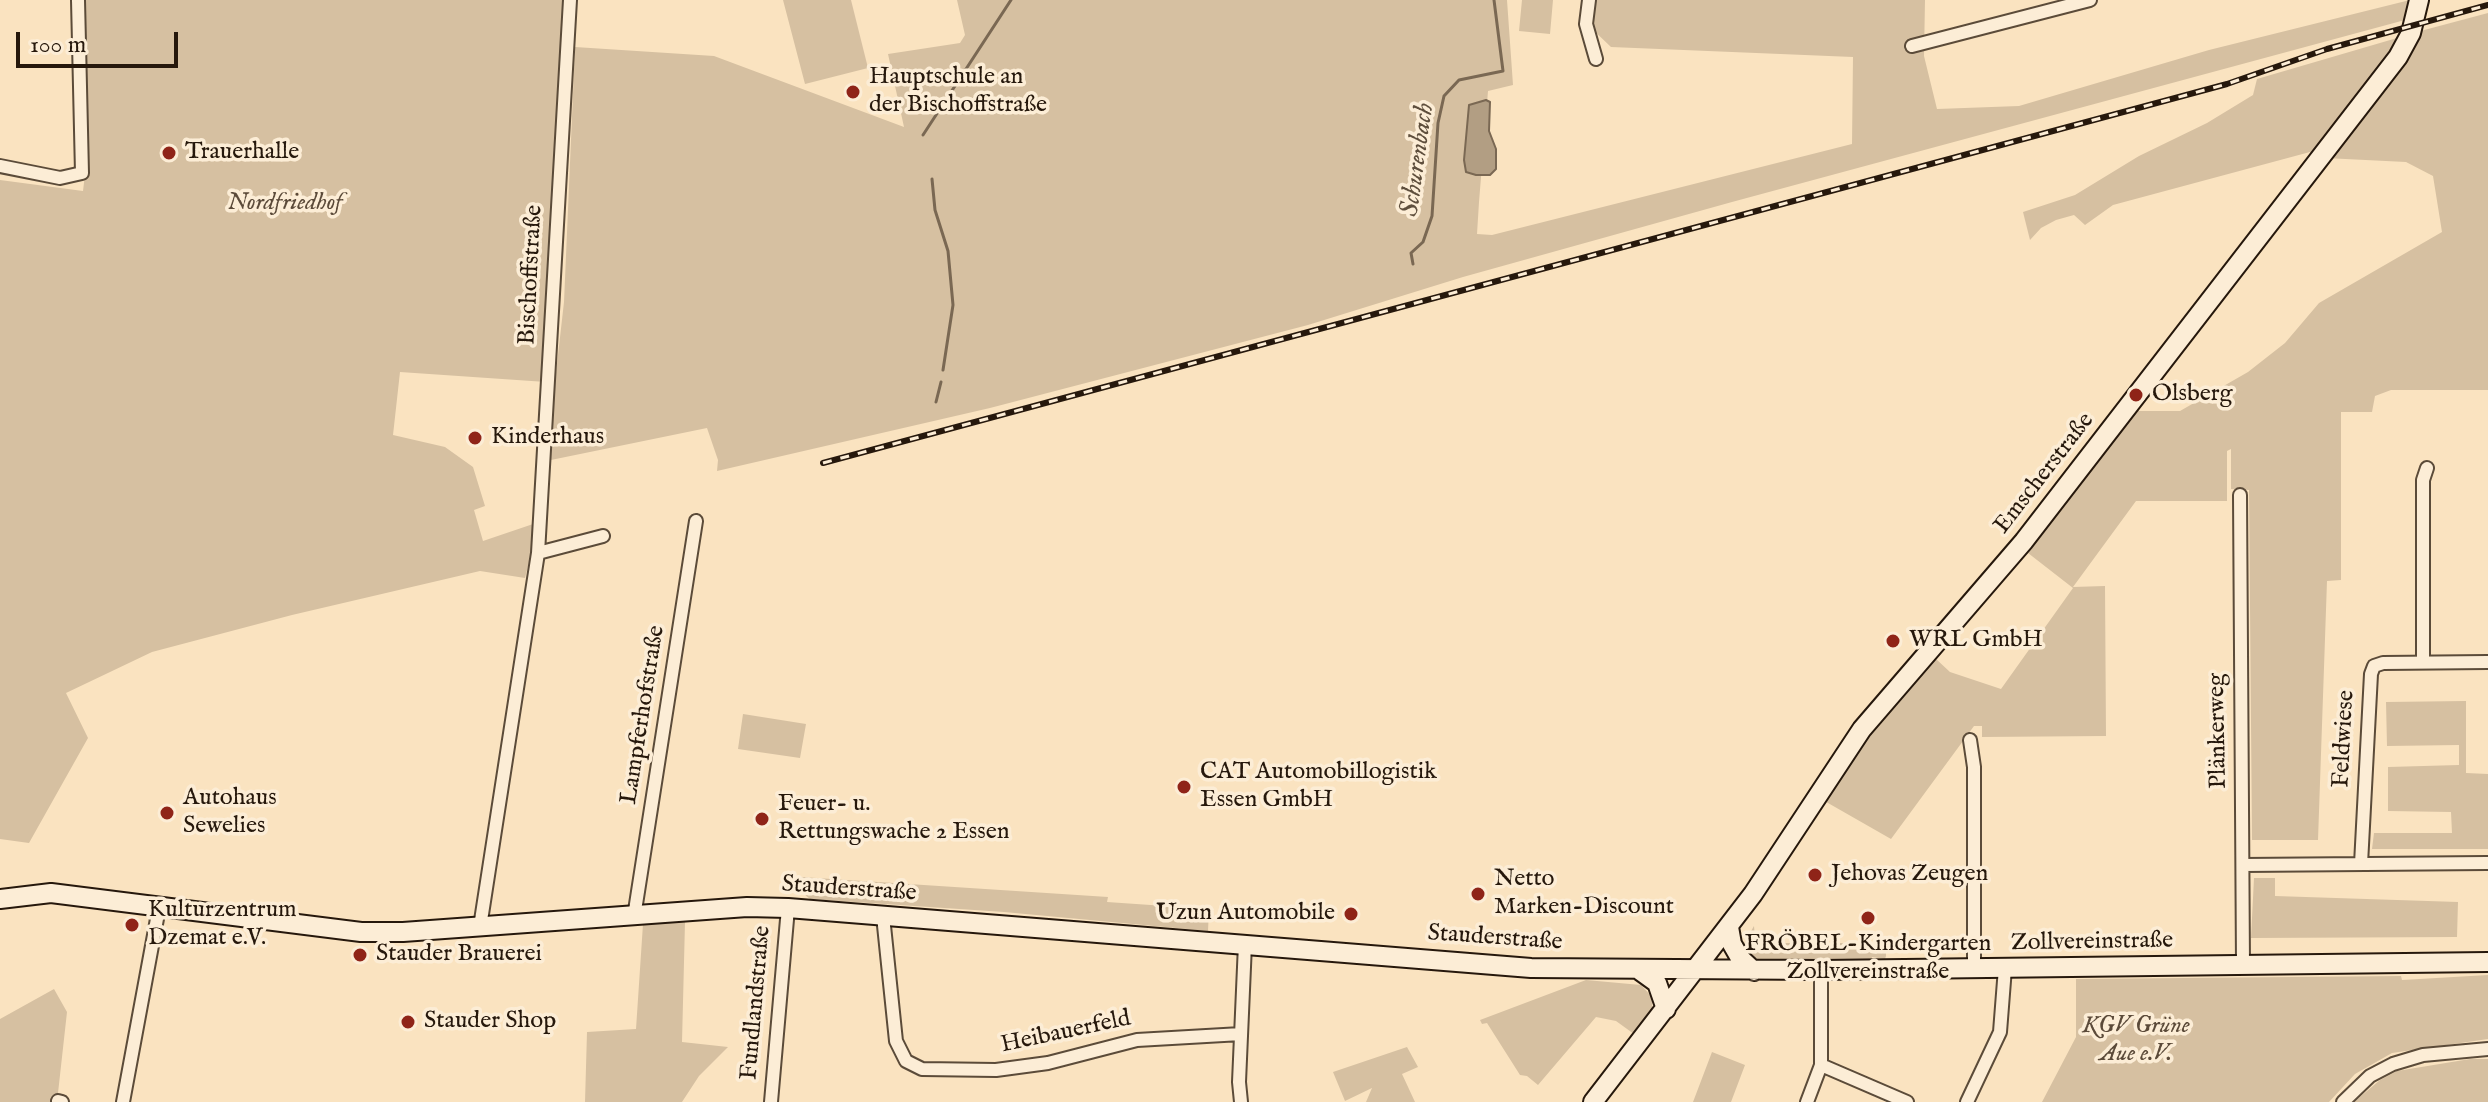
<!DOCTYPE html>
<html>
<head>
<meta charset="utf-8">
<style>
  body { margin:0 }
  #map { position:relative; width:2488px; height:1102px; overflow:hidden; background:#fae3c0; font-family:"IM FELL English",serif }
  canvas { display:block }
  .scale { position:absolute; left:16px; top:32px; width:162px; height:36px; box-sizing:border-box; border:4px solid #26180c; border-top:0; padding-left:10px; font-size:24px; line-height:28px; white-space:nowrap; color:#26180c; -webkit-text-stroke:6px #fcedd6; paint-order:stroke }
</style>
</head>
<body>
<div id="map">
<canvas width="2488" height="1102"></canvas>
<div class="scale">100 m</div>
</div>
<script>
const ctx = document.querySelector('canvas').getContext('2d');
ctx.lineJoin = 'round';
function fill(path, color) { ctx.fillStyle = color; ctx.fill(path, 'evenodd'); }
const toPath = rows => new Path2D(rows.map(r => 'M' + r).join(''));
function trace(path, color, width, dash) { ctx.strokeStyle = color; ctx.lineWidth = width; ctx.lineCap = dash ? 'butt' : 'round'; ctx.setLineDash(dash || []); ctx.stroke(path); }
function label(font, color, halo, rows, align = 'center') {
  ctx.font = font + ' "IM FELL English",serif'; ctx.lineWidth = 7; ctx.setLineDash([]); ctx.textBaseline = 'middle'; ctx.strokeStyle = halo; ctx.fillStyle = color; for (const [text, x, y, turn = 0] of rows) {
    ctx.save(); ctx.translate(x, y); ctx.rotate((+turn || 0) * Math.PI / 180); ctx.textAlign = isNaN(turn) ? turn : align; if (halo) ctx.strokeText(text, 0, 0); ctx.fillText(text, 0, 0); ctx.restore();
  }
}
const green = toPath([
  [81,0,568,0,546,382,400,372,393,435,445,447,473,467,485,506,474,510,483,541,539,522,525,578,480,571,292,615,152,652,66,693,88,738,29,843,0,839,0,180,83,191,88,150],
  [783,0,851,0,868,68,805,84],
  [957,0,1507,0,1513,85,1488,91,1479,202,1477,234,1492,235,1852,144,1853,57,1611,47,1589,26,1591,0,1925,0,1924,56,1937,109,2019,106,2209,50,2410,0,2405,20,1732,202,1463,277,1308,325,990,408,717,471,718,460,707,428,546,461,564,302,575,47,714,56,904,127,888,54,960,43,965,35],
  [1522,0,1553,0,1550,34,1519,31],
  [2488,13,2488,390,2391,390,2375,396,2372,412,2341,412,2341,580,2327,581,2318,840,2252,840,2249,490,2231,489,2231,449,2227,451,2227,501,2136,501,2073,587,2105,586,2106,736,1982,737,1982,726,1974,726,1891,839,1821,799,1875,726,1936,659,1950,672,2001,689,2073,588,2028,553,2137,411,2180,411,2248,372,2285,343,2319,303,2442,232,2433,176,2406,162,2325,158,2413,33],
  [2397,38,2404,42,2317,155,2310,152,2113,205,2085,225,2074,215,2056,220,2041,228,2030,240,2023,212,2075,195,2139,156,2207,123,2253,95,2257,79],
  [2466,701,2466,773,2488,774,2488,849,2372,849,2374,833,2452,833,2451,812,2388,811,2388,767,2459,765,2459,745,2387,746,2386,702],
  [743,714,806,724,800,758,738,749],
  [801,877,1108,897,1107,902,1209,909,1208,931,1004,912,810,899,800,891],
  [2254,878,2275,878,2275,896,2458,902,2457,937,2251,938],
  [685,922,682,1042,728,1047,699,1076,682,1102,585,1102,587,1032,636,1029,643,924],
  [1754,926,1755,938,1765,943,1846,943,1886,949,1886,956,1885,959,1872,957,1871,960,1761,961,1748,954,1743,945],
  [2488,975,2488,1039,2392,1053,2355,1074,2329,1102,2042,1102,2076,1037,2076,979,2401,976,2402,980],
  [1586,980,1641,985,1652,997,1652,1008,1634,1034,1616,1021,1596,1017,1538,1085,1527,1076,1520,1075,1487,1023,1482,1024,1480,1020],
  [54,989,67,1012,57,1102,0,1102,0,1019],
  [1407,1047,1418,1067,1402,1074,1415,1102,1366,1102,1372,1088,1345,1101,1333,1072],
  [1712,1052,1745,1065,1731,1102,1693,1102],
  [2470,1059,2488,1059,2488,1102,2354,1102,2380,1080,2397,1071]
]);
const water = toPath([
  [1486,100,1490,102,1489,131,1496,149,1496,169,1490,175,1476,175,1466,172,1464,160,1469,105,1486,100]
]);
const stream = toPath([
  [923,135,1011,0],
  [932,179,935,210,948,251,953,305,943,370],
  [1413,264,1411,253,1423,242,1432,216,1438,123,1444,96,1459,80,1503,71,1494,0],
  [936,402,941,382]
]);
const street = toPath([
  [1589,0,1586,24,1596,59],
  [1912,46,2090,0],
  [0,166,60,178,82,173,78,0],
  [2240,495,2243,965],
  [538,553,603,536],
  [2423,662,2423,480,2427,468],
  [1970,740,1974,767,1974,968],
  [2361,864,2371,674,2374,666,2383,663,2488,662],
  [2243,865,2487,863],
  [883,916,896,1041,906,1061,922,1069,996,1070,1048,1063,1137,1040,1241,1034],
  [634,917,696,521],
  [480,927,538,553,570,0],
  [1821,1065,1907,1102],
  [58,1101,62,1102],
  [123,1102,159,908],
  [771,1102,788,908],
  [1241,1102,1239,1082,1245,944],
  [1807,1102,1821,1065,1821,970],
  [1967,1102,2000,1032,2005,968],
  [2343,1102,2370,1076,2393,1064,2423,1055,2488,1049]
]);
const secondary = toPath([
  [0,899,51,893,361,932,403,932,747,907,788,908,1531,968,1821,970,2488,962],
  [1729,927,1732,944,1740,958,1754,971],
  [1639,970,1657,983,1666,1009],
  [1593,1102,1753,894,1862,729,2024,541,2398,57,2411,33,2419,0]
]);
const rail = toPath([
  [823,463,2227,84,2327,49,2488,5]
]);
const markers = [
  [853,92,8,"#8f2418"],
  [169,153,8,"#8f2418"],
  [2136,395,8,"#8f2418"],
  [475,438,8,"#8f2418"],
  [1893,641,8,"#8f2418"],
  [1184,787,8,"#8f2418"],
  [167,813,8,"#8f2418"],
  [762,819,8,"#8f2418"],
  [1815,875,8,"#8f2418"],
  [1478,894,8,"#8f2418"],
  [1351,914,8,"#8f2418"],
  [1868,918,8,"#8f2418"],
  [132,925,8,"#8f2418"],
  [360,955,8,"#8f2418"],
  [408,1022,8,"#8f2418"]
];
const poiNames = [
  ["Hauptschule an",869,78],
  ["der Bischoffstraße",869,106],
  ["Trauerhalle",185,153],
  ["Olsberg",2152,395],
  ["Kinderhaus",491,438],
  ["WRL GmbH",1909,641],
  ["CAT Automobillogistik",1200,773],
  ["Essen GmbH",1200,801],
  ["Autohaus",183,799],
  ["Sewelies",183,827],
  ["Feuer- u.",778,805],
  ["Rettungswache 2 Essen",778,833],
  ["Jehovas Zeugen",1831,875],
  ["Netto",1494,880],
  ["Marken-Discount",1494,908],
  ["Kulturzentrum",148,911],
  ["Dzemat e.V.",148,939],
  ["Uzun Automobile",1335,914,"right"],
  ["FRÖBEL-Kindergarten",1868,945,"center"],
  ["Zollvereinstraße",1868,973,"center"],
  ["Stauder Brauerei",376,955],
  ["Stauder Shop",424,1022]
];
const parkNames = [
  ["Nordfriedhof",285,204],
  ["KGV Grüne",2136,1027],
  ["Aue e.V.",2136,1055]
];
const streetNames = [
  ["Bischoffstraße",532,275,-87],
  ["Emscherstraße",2045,474,-52],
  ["Lampferhofstraße",644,715,-81],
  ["Plänkerweg",2219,731,-91],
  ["Feldwiese",2345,739,-87],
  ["Stauderstraße",849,890,4],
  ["Stauderstraße",1495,939,4],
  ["Zollvereinstraße",2092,943,-1],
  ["Fundlandstraße",757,1003,-85],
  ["Heibauerfeld",1066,1033,-12]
];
const waterNames = [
  ["Schurenbach",1419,160,-82]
];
fill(green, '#d6c0a1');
fill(water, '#b29e83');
trace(water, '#7a6853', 2);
trace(stream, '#7a6853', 3);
trace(street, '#5b4b39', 16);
trace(secondary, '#26180c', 22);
trace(street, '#fcedd6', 12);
trace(secondary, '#fcedd6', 18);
trace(rail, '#26180c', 6);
trace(rail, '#fcedd6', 3, [9]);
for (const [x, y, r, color] of markers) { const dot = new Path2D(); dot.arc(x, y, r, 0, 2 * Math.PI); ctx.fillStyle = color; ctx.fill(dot); trace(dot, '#fcedd6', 3); }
label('24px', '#26180c', '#fcedd6', poiNames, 'left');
label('italic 24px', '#5b4a39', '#fcedd6', parkNames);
label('24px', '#26180c', '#fcedd6', streetNames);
label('italic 26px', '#5e4e3c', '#fcedd6', waterNames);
</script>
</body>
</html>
